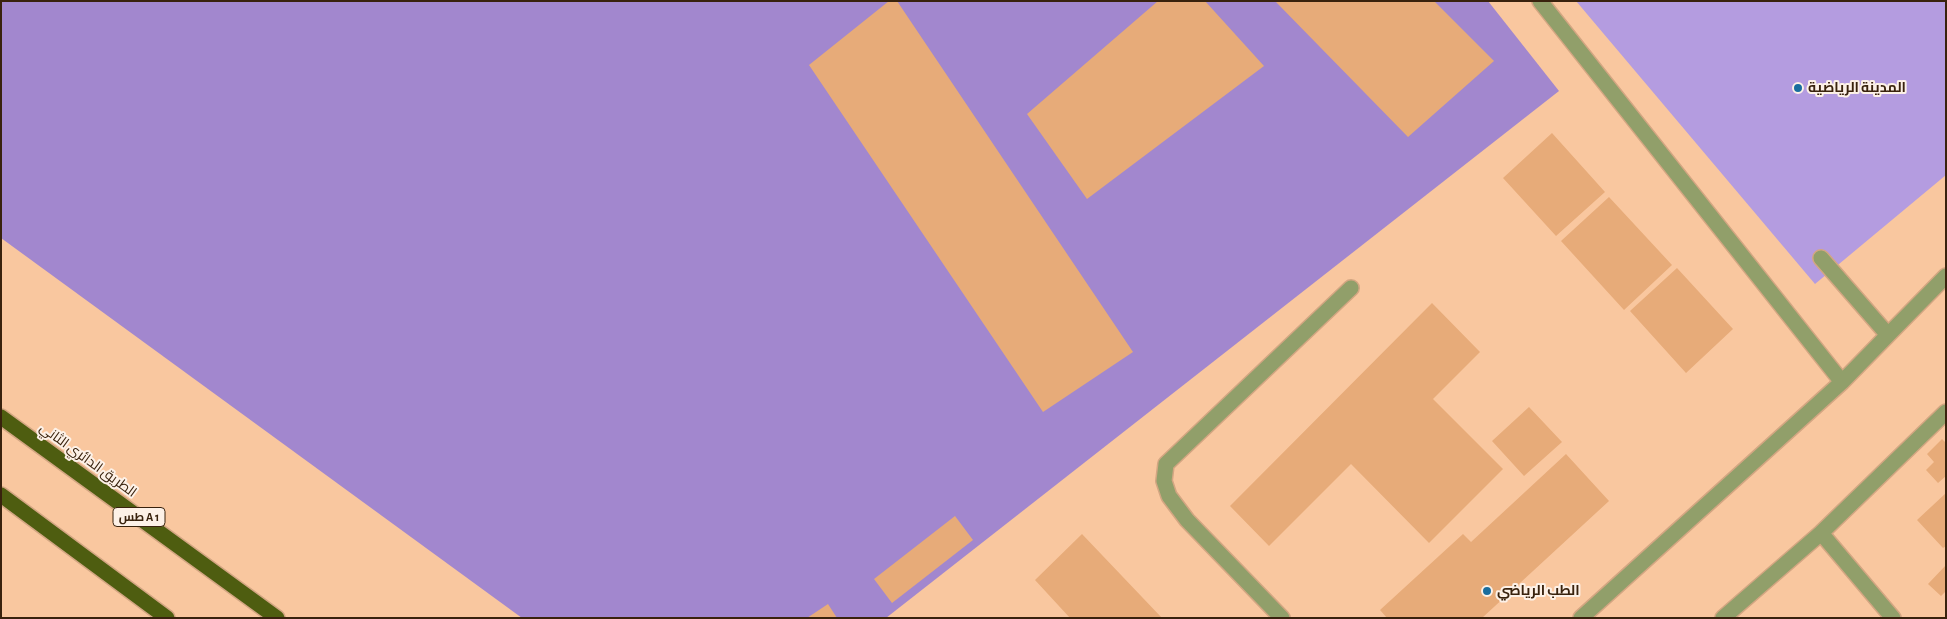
<!DOCTYPE html>
<html>
<head>
<meta charset="utf-8">
<style>
  body { margin:0 }
  #map { position:relative; width:1947px; height:619px; overflow:hidden; background:#f9c79f; font-family:"Alegreya Sans",sans-serif }
  canvas { display:block }
  .frame { position:absolute; inset:0; border:2px solid #39220d; pointer-events:none }
</style>
</head>
<body>
<div id="map">
<canvas width="1947" height="619"></canvas>
<div class="frame"></div>
</div>
<script>
const ctx = document.querySelector('canvas').getContext('2d');
ctx.lineJoin = 'round';
function fill(path, color) { ctx.fillStyle = color; ctx.fill(path, 'evenodd'); }
const toPath = rows => new Path2D(rows.map(r => 'M' + r).join(''));
function trace(path, color, width, dash) { ctx.strokeStyle = color; ctx.lineWidth = width; ctx.lineCap = dash ? 'butt' : 'round'; ctx.setLineDash(dash || []); ctx.stroke(path); }
function label(font, color, halo, rows, align = 'center') {
  ctx.font = font + ' "Alegreya Sans",Cairo,sans-serif'; ctx.lineWidth = 4; ctx.setLineDash([]); ctx.textBaseline = 'middle'; ctx.strokeStyle = halo; ctx.fillStyle = color; for (const [text, x, y, turn = 0] of rows) {
    ctx.save(); ctx.translate(x, y); ctx.rotate((+turn || 0) * Math.PI / 180); ctx.textAlign = isNaN(turn) ? turn : align; if (halo) ctx.strokeText(text, 0, 0); ctx.fillText(text, 0, 0); ctx.restore();
  }
}
const green = toPath([
  [1576,1,1946,1,1946,175,1815,284]
]);
const forest = toPath([
  [1,1,1488,1,1559,91,886,618,522,618,1,238]
]);
const building = toPath([
  [889,1,897,1,1133,352,1043,412,809,65],
  [1158,1,1205,1,1264,66,1087,199,1027,114],
  [1275,1,1434,1,1494,61,1408,137],
  [1552,133,1605,192,1556,236,1503,178],
  [1609,197,1672,265,1624,310,1561,241],
  [1677,268,1733,329,1686,373,1630,311],
  [1432,303,1480,352,1433,399,1503,469,1429,543,1351,464,1269,546,1230,506],
  [1529,407,1562,442,1524,476,1492,441],
  [1942,439,1946,443,1946,476,1938,483,1926,470,1934,462,1927,454],
  [1566,454,1609,501,1482,618,1387,618,1380,610,1463,534,1471,542],
  [1946,493,1946,546,1943,548,1917,520],
  [955,516,973,540,892,603,874,579],
  [1082,534,1162,618,1070,618,1035,580],
  [1946,565,1946,591,1941,596,1928,584],
  [828,604,837,618,807,618]
]);
const minor = toPath([
  [1540,1,1842,382,1581,618],
  [1821,258,1888,335,1946,276],
  [1842,382,1888,335],
  [1821,533,1893,618],
  [1282,618,1187,520,1169,496,1164,481,1166,464,1351,288],
  [1723,618,1821,533,1946,412]
]);
const highway = toPath([
  [1,417,277,618],
  [1,495,167,618]
]);
const markers = [
  [1798,88,5,"#196d9e"],
  [1487,591,5,"#196d9e"]
];
const shields = [
  [139,517,52]
];
const shieldNames = [
  ["طس A 1",139,517]
];
const poiNames = [
  ["المدينة الرياضية",1808,88],
  ["الطب الرياضي",1497,591]
];
const streetNames = [
  ["الطريق الدائري الثاني",88,460,36]
];
fill(green, '#b49ce0');
fill(forest, '#a287ce');
fill(building, '#e7ab79');
trace(minor, '#d3a682', 18);
trace(highway, '#d3a682', 18);
trace(minor, '#919f6a', 15);
trace(highway, '#4e5d10', 15);
for (const [x, y, r, color] of markers) { const dot = new Path2D(); dot.arc(x, y, r, 0, 2 * Math.PI); ctx.fillStyle = color; ctx.fill(dot); trace(dot, '#fdf1e7', 2); }
for (const [x, y, w] of shields) { const box = new Path2D(); box.roundRect(x - w / 2, y - 9.5, w, 19, 4); ctx.fillStyle = '#fdf1e7'; ctx.fill(box); trace(box, '#39220d', 1); }
label('bold 12px', '#39220d', null, shieldNames);
label('bold 14px', '#39220d', '#fdf1e7', poiNames, 'left');
label('14px', '#39220d', '#fdf1e7', streetNames);
</script>
</body>
</html>
